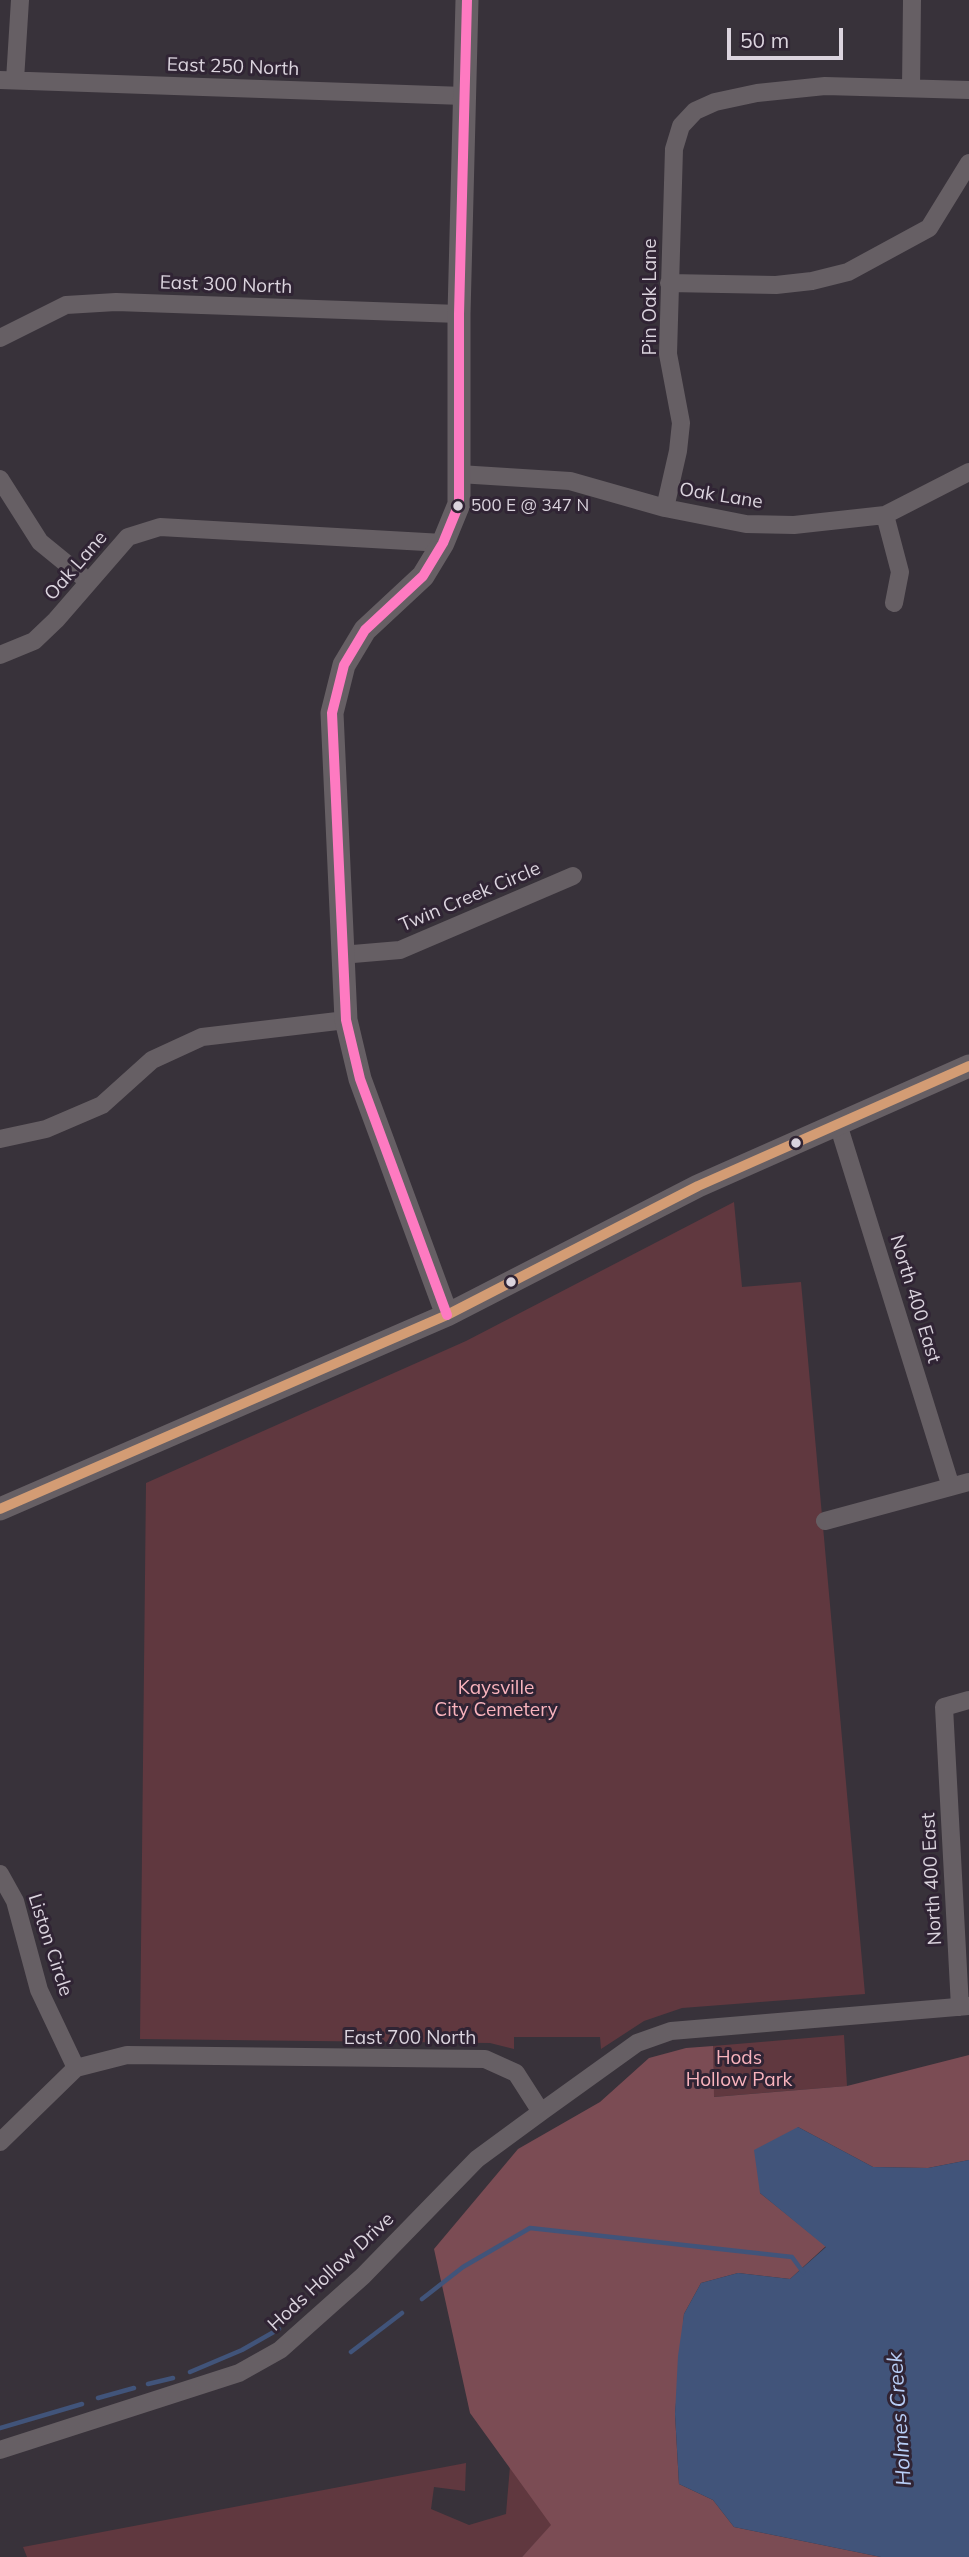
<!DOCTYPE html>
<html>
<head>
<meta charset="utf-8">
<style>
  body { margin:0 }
  #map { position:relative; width:969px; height:2557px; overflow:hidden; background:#38323a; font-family:Mulish,sans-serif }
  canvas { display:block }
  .scale { position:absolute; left:727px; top:28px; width:116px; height:32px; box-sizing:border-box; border:4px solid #dbd4de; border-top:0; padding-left:9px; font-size:21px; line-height:24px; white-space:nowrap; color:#dbd4de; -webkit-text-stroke:5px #302434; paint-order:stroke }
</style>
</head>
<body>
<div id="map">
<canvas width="969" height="2557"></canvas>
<div class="scale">50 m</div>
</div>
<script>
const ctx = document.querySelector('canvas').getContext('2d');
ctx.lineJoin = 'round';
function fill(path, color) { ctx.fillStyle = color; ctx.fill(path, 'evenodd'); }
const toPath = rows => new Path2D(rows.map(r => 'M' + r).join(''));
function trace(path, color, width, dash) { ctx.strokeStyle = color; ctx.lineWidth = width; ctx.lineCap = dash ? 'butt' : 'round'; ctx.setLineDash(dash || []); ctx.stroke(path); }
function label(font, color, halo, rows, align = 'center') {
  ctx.font = font + ' Mulish,sans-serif'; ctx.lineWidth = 6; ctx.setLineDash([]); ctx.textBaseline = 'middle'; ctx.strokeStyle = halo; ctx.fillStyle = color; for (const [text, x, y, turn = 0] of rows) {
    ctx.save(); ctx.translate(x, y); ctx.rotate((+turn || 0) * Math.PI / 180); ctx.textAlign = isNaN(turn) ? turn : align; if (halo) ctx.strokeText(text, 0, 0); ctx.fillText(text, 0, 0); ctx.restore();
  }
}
const green = toPath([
  [734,1202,742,1287,801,1282,865,1994,682,2008,644,2021,601,2049,600,2037,514,2037,514,2049,490,2043,140,2039,146,1483,466,1341],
  [844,2035,847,2086,713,2097,713,2046],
  [511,2454,566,2544,551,2526,522,2557,27,2557,23,2547,466,2463,465,2491,434,2487,431,2509,469,2525,506,2514]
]);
const forest = toPath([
  [713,2046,714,2097,847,2086,969,2055,969,2160,928,2168,873,2167,798,2127,760,2193,826,2246,790,2279,738,2273,701,2283,684,2314,675,2414,679,2484,713,2500,734,2527,881,2557,522,2557,551,2525,470,2413,434,2249,518,2149,600,2102,649,2058,686,2048]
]);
const water = toPath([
  [798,2127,873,2167,928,2168,969,2160,969,2557,881,2557,734,2527,713,2500,679,2484,675,2414,678,2356,684,2314,701,2283,738,2273,790,2279,826,2247,760,2193,754,2150]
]);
const stream = toPath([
  [422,2299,463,2267,530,2228,792,2257,803,2272],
  [351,2352,402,2313],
  [190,2372,242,2350,279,2329],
  [148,2384,173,2378],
  [98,2398,134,2388],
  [0,2428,82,2404]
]);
const minor = toPath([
  [0,80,464,96],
  [15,80,20,0],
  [911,88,912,0],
  [669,283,776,285,812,281,848,272,929,228,969,163],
  [0,338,66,305,116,302,459,314],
  [459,474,570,481,665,508,746,524,794,525,885,515,969,472],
  [0,479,40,542,89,582],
  [665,508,678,451,681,423,668,354,674,149,681,126,695,111,715,102,757,93,825,86,969,90],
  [885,515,900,572,894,603],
  [0,655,34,641,56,620,128,537,160,527,443,543],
  [341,955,400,950,573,876],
  [838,1124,951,1487],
  [0,1139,46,1129,102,1105,152,1060,202,1037,346,1020],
  [825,1521,969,1482],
  [0,1874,15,1901,39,1990,76,2068],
  [960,2007,944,1707,969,1700],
  [0,2142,76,2068,127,2055,485,2059,516,2073,541,2112,637,2043,671,2031,969,2006],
  [0,2450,239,2373,280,2350,363,2276,477,2159,541,2112]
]);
const tertiary = toPath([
  [447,1315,360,1079,346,1020,332,713,344,665,365,630,423,576,443,543,459,504,459,314,467,0],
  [0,1509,447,1315,698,1186,969,1066]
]);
const bus1 = toPath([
  [0,1509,447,1315,698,1186,969,1066]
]);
const bus2 = toPath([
  [447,1315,360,1079,346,1020,332,713,344,665,365,630,423,576,443,543,459,504,459,314,467,0]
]);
const markers = [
  [458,506,6,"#dbd4de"],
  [796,1143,6,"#dbd4de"],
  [511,1282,6,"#dbd4de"]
];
const busNames = [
  ["500 E @ 347 N",471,506]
];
const streetNames = [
  ["East 250 North",233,67,2],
  ["East 300 North",226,285,2],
  ["Pin Oak Lane",650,297,-90],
  ["Oak Lane",721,496,9],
  ["Oak Lane",76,566,-49],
  ["Twin Creek Circle",470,897,-23],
  ["North 400 East",915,1299,73],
  ["North 400 East",932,1879,-93],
  ["Liston Circle",50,1945,72],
  ["East 700 North",410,2038],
  ["Hods Hollow Drive",331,2272,-43]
];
const parkNames = [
  ["Kaysville",496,1688],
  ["City Cemetery",496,1710],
  ["Hods",739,2058],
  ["Hollow Park",739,2080]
];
const waterNames = [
  ["Holmes Creek",900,2419,-94]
];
fill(green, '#60383f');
fill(forest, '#7b4c54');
fill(water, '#41547a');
trace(stream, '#41547a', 4.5);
trace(minor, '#665f64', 18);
trace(tertiary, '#665f64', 23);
trace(bus1, '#d39c74', 10);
trace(bus2, '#fe7ac1', 10);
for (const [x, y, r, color] of markers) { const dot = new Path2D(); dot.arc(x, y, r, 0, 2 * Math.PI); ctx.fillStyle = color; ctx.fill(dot); trace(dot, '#302434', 2.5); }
label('17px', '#dbd4de', '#302434', busNames, 'left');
label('19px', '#dbd4de', '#302434', streetNames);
label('19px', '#f9b3bd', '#302434', parkNames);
label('italic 21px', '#b8cef6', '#302434', waterNames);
</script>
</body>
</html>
